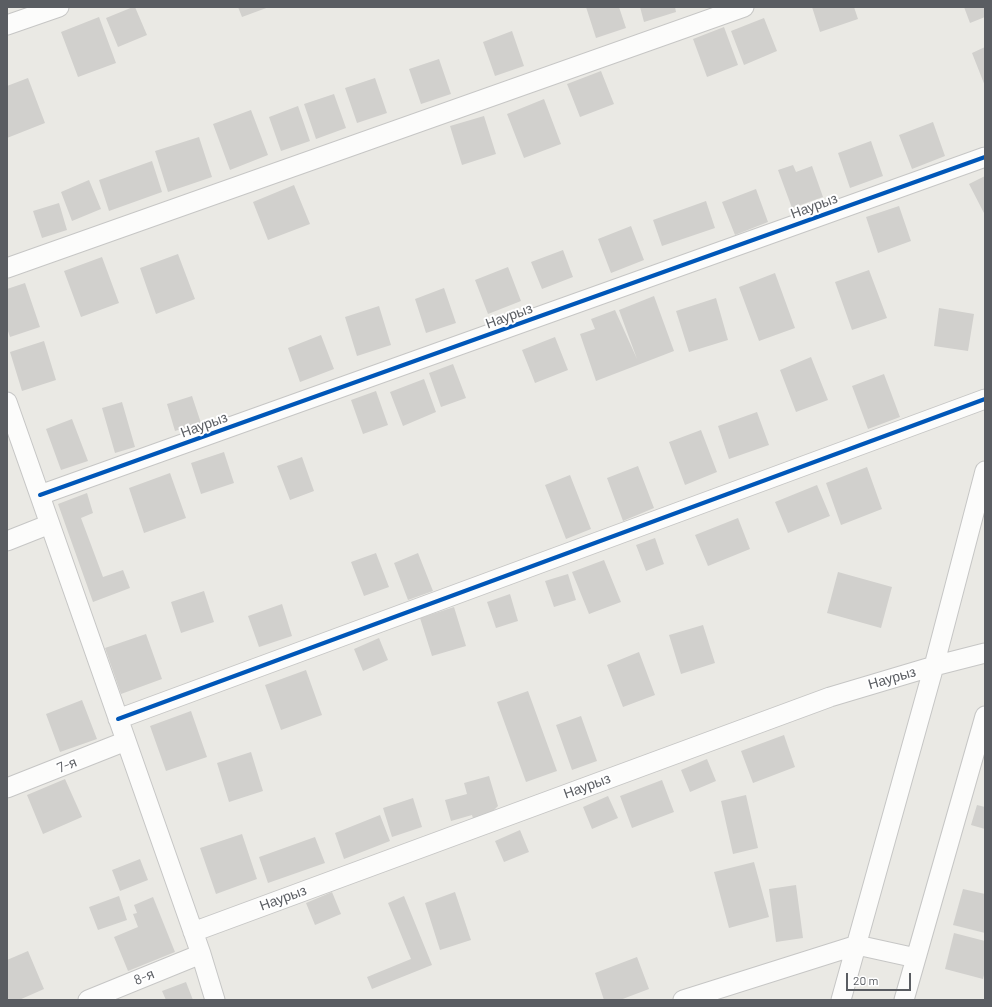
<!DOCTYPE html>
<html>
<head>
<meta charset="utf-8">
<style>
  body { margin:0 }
  #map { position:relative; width:992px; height:1007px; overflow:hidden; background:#eae9e4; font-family:Barlow,sans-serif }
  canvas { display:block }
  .frame { position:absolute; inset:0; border:8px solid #5a5d62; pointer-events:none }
  .scale { position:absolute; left:846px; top:973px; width:65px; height:18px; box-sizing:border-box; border:2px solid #5a5d62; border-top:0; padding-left:5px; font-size:12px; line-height:14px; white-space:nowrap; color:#5a5d62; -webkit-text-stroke:3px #fff; paint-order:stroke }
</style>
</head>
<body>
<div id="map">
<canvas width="992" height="1007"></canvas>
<div class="frame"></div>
<div class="scale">20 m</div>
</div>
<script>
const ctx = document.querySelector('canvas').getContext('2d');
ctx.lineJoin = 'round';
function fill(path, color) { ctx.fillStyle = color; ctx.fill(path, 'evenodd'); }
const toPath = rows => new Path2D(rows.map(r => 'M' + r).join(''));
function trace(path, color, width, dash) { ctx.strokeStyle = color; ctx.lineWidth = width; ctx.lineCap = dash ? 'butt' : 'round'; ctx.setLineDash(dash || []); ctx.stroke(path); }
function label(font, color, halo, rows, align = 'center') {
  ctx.font = font + ' Barlow,sans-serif'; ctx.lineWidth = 4; ctx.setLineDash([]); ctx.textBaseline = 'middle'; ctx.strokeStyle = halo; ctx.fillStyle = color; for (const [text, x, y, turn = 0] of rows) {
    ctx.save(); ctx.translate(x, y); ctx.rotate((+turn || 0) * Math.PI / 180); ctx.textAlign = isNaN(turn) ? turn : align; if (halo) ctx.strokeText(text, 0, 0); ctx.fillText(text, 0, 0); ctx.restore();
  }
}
const building = toPath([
  [133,7,135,7,147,35,118,47,106,18],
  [238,7,269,7,242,17],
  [586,7,619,7,626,28,596,38],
  [640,7,675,7,676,12,644,22],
  [812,7,854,7,858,19,820,32],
  [964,7,985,7,985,17,970,23],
  [99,17,116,63,78,77,61,32],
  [764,18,777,51,744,65,731,31],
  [724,27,738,65,707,77,693,39],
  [512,31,524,66,495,76,483,42],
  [985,47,985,86,972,53],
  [439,59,451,94,421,104,409,69],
  [601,71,614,104,580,117,567,84],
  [28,78,45,123,7,138,7,86],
  [375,78,387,113,357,123,345,88],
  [334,94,346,128,316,139,304,104],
  [544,99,561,144,524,158,507,114],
  [298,106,310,141,281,151,269,117],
  [251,110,268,155,230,170,213,124],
  [484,116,496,154,462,165,450,126],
  [933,122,945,156,912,169,899,135],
  [199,137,212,177,168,192,155,151],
  [871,141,883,176,850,188,838,153],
  [152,161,162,192,109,211,99,180],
  [793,165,796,172,812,166,823,197,792,208,778,170],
  [985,176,985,215,969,184],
  [89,180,101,209,72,221,61,192],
  [294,185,310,224,268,240,253,202],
  [756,189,768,222,735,235,722,202],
  [706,201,715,228,662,246,653,220],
  [59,203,67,230,42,238,33,211],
  [899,206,911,241,878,253,866,217],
  [631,226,644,260,611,273,598,239],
  [563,250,573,277,542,289,531,262],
  [178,254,195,299,156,314,140,268],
  [102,257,119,303,81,317,64,271],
  [508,267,521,301,488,314,475,280],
  [869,270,887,318,852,330,835,282],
  [775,273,795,328,759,341,739,287],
  [25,283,40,327,10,337,7,328,7,289],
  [444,288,456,323,426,333,415,299],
  [654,296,674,351,596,381,580,334,595,329,591,319,615,310,637,359,619,310],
  [716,298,728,340,689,352,676,311],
  [379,306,391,345,357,356,345,317],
  [939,308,974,314,968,351,934,346],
  [321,335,334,369,300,382,288,348],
  [555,337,568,370,535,383,522,350],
  [44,341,56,380,22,391,10,352],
  [811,357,828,400,796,412,780,370],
  [453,364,466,398,441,407,429,373],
  [884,374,900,417,868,429,852,386],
  [424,379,436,412,403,426,390,392],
  [376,391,388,425,363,434,351,400],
  [192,396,201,423,175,431,167,404],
  [122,402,135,447,115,453,102,408],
  [757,412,769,445,729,459,718,426],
  [72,419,88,461,61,470,46,429],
  [701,430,717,472,685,485,669,442],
  [224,452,234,483,201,494,191,463],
  [302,457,314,491,290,500,277,466],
  [638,466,654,508,623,521,607,478],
  [867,467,882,509,841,525,826,483],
  [170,473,186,518,144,533,129,488],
  [570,475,591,529,566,539,545,485],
  [817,485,830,516,788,533,775,502],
  [87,493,93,513,81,518,103,577,123,570,130,588,93,602,58,504],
  [738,518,750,549,708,566,695,535],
  [655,538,664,564,646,571,636,545],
  [376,553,389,587,364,596,351,562],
  [418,553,433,591,408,600,394,563],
  [604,560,621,602,589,614,572,572],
  [838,572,892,587,881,628,827,613],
  [568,574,576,600,554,607,545,581],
  [204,591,214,622,181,633,171,602],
  [510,594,518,621,496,628,487,602],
  [282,604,292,636,259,647,248,616],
  [454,607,466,646,432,656,420,618],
  [703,625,715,663,681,674,669,635],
  [146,634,162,679,121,694,105,648],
  [379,638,388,660,363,671,354,649],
  [639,652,655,695,623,707,607,665],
  [306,670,322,715,281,730,265,685],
  [528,691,557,771,526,782,497,702],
  [82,700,97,739,60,752,46,714],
  [191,711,207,757,166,771,150,726],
  [581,716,597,761,572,770,556,725],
  [784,735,795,767,753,783,741,751],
  [251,752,263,791,229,802,217,763],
  [707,759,716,781,690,792,681,770],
  [489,776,498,806,485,819,474,822,472,815,451,821,445,800,467,794,464,783],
  [65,779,82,817,43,834,27,795],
  [662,780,674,812,632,828,620,796],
  [746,795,758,848,733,854,721,801],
  [608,796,618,818,592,829,583,807],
  [413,798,422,827,392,837,383,808],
  [977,805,985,807,985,829,971,825],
  [380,815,390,841,344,859,335,833],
  [520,830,529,852,504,862,495,841],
  [242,834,257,879,216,894,200,848],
  [315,837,325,863,268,883,259,857],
  [140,859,148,880,120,891,112,870],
  [754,862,769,917,729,928,714,872],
  [796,885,803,938,776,942,769,889],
  [963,889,985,894,985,933,953,925],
  [332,892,341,914,315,925,306,903],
  [455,892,471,940,440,950,425,903],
  [119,896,127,920,98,930,89,907],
  [404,896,432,965,372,989,367,977,411,959,388,903],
  [153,897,175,952,128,971,114,937,138,927,133,914,137,913,134,905],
  [954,933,985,941,985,971,983,979,945,969],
  [28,951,44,989,19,1000,7,1000,7,960],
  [637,957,649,989,620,1000,604,1000,595,973],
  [186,982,193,1000,166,1000,162,991]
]);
const minor = toPath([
  [7,25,59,7],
  [7,268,744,7],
  [7,402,201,954,215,1000],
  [40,495,985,157],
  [7,541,50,524],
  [118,719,985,399],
  [7,788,126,741],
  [193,932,830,697,934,666,985,653],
  [88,1000,201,954],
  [683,1000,857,945,916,958],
  [841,1000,934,666,985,471],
  [904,1000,985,716]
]);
const cycleway = toPath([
  [40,495,985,157],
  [118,719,985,399]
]);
const streetNames = [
  ["Наурыз",814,206,-20],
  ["Наурыз",509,316,-20],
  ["Наурыз",204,425,-20],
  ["Наурыз",892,678,-16],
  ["7-я",67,765,-22],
  ["Наурыз",587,786,-20],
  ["Наурыз",283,898,-20],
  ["8-я",144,977,-22]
];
fill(building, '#d1d0cd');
trace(minor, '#c6c6c5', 21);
trace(minor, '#fcfcfb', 19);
trace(cycleway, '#0057b8', 4);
label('14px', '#5a5d62', '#fff', streetNames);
</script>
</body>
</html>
